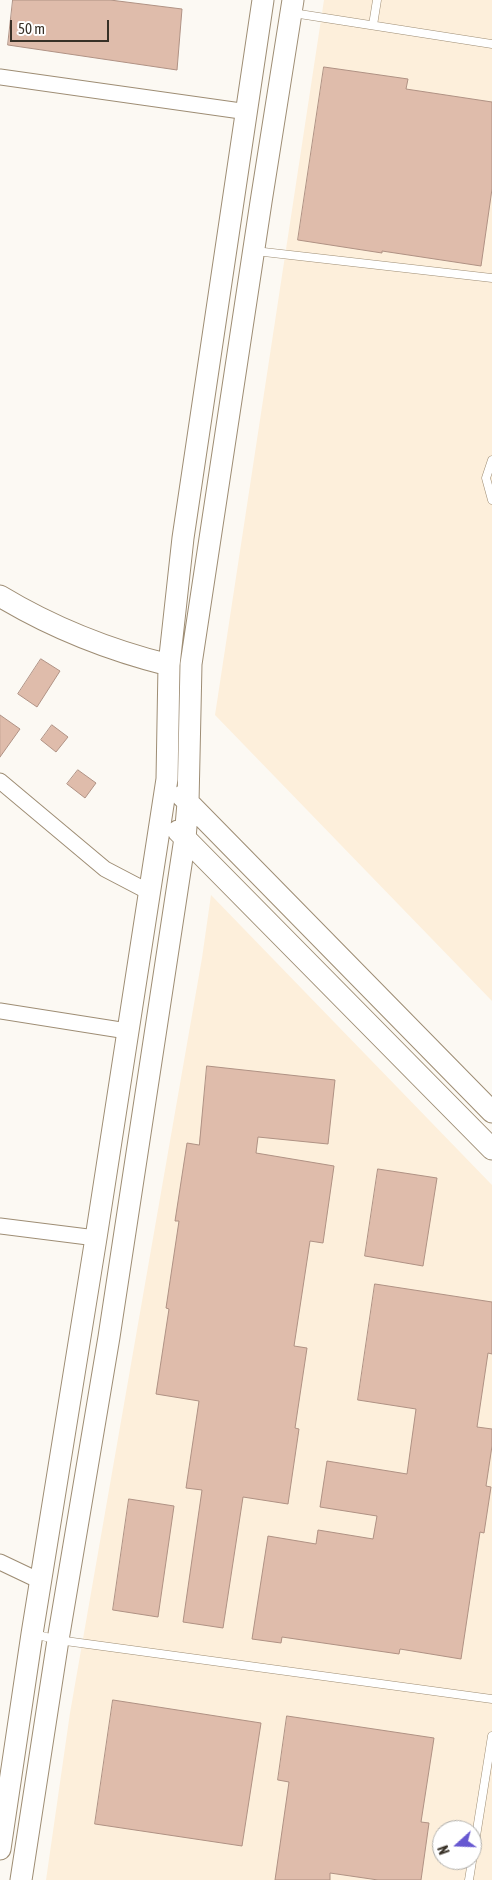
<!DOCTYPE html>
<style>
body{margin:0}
#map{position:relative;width:492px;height:1880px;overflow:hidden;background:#fcf9f3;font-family:"Asap Condensed",sans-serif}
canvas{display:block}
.north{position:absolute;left:432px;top:1820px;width:50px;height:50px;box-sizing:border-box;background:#fff;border:1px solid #afada9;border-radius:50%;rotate:250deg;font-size:14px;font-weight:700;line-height:20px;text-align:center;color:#383127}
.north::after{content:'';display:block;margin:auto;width:18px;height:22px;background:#6758d1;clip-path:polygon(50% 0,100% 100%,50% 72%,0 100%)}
.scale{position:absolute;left:10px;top:20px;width:99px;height:22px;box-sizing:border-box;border:2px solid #383127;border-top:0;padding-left:6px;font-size:15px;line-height:18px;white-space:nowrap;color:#383127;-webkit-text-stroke:4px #fff;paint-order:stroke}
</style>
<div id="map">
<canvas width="492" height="1880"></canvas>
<div class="north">N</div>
<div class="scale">50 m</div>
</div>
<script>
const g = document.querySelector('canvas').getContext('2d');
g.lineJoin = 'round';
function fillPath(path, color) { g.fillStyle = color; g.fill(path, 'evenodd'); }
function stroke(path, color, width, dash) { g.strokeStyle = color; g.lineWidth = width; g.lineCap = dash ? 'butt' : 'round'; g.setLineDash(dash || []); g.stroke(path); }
fillPath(new Path2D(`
 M324,0H492V1001L215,715Z
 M211,895L492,1185V1880H46L70,1713L202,958ZM442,1830H472V1860H442Z`), '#fdefdb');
const building = new Path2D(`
 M13,0H110L182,9L177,70L8,45Z
 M324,67L408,79L406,89L492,102V189L481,266L382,251V253L298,240Z
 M41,659L60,671L37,707L18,694Z
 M0,715L20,729L0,757Z
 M52,725L68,737L56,752L41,740Z
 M78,770L96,783L85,798L67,784Z
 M207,1066L335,1080L328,1144L258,1137L256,1153L334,1166L323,1243L310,1241L294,1346L307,1348L295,1428L299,1429L288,1504L243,1497L223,1628L183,1622L202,1490L186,1488L199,1401L156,1394L169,1309L166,1308L179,1221H175L187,1143L199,1145Z
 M378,1169L437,1178L423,1266L365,1256Z
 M375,1284L492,1302V1354L488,1353L477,1427L492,1429V1446L486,1486L491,1487L484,1533L480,1532L461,1659L400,1649L399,1654L282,1637L281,1643L252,1639L268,1536L316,1544L318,1530L373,1539L377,1516L320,1507L327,1461L407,1474L416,1409L358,1400Z
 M129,1499L174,1506L158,1617L113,1610Z
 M113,1700L261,1723L242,1846L95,1824Z
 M287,1716L434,1738L421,1822L429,1823L421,1880H378L330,1873V1880H275L289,1782L278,1780Z`);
fillPath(building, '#dfbcab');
stroke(building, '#b09284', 1);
const lane = new Path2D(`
 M293,13L492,44
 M373,25L377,0
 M255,251L492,278
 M492,460L486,478L492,500
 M34,1634L58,1640L492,1699
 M469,1880L492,1736`);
const street = new Path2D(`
 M0,77L248,112
 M0,781L105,869L149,892
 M0,1011L127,1031
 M0,1226L96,1238
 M0,1562L40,1581`);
const secondary = new Path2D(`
 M0,596C53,628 109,650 169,665
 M182,796L492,1112
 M178,831L492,1149
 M0,1849L32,1634L96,1238L167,779L169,665L183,538L263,0
 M21,1880L58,1640L109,1337L185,838L188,803L191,664L261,202L293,0`);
stroke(lane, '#9e8d74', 9);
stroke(street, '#9e8d74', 17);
stroke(secondary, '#9e8d74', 23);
stroke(lane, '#fff', 8);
stroke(street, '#fff', 15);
stroke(secondary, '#fff', 21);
</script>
